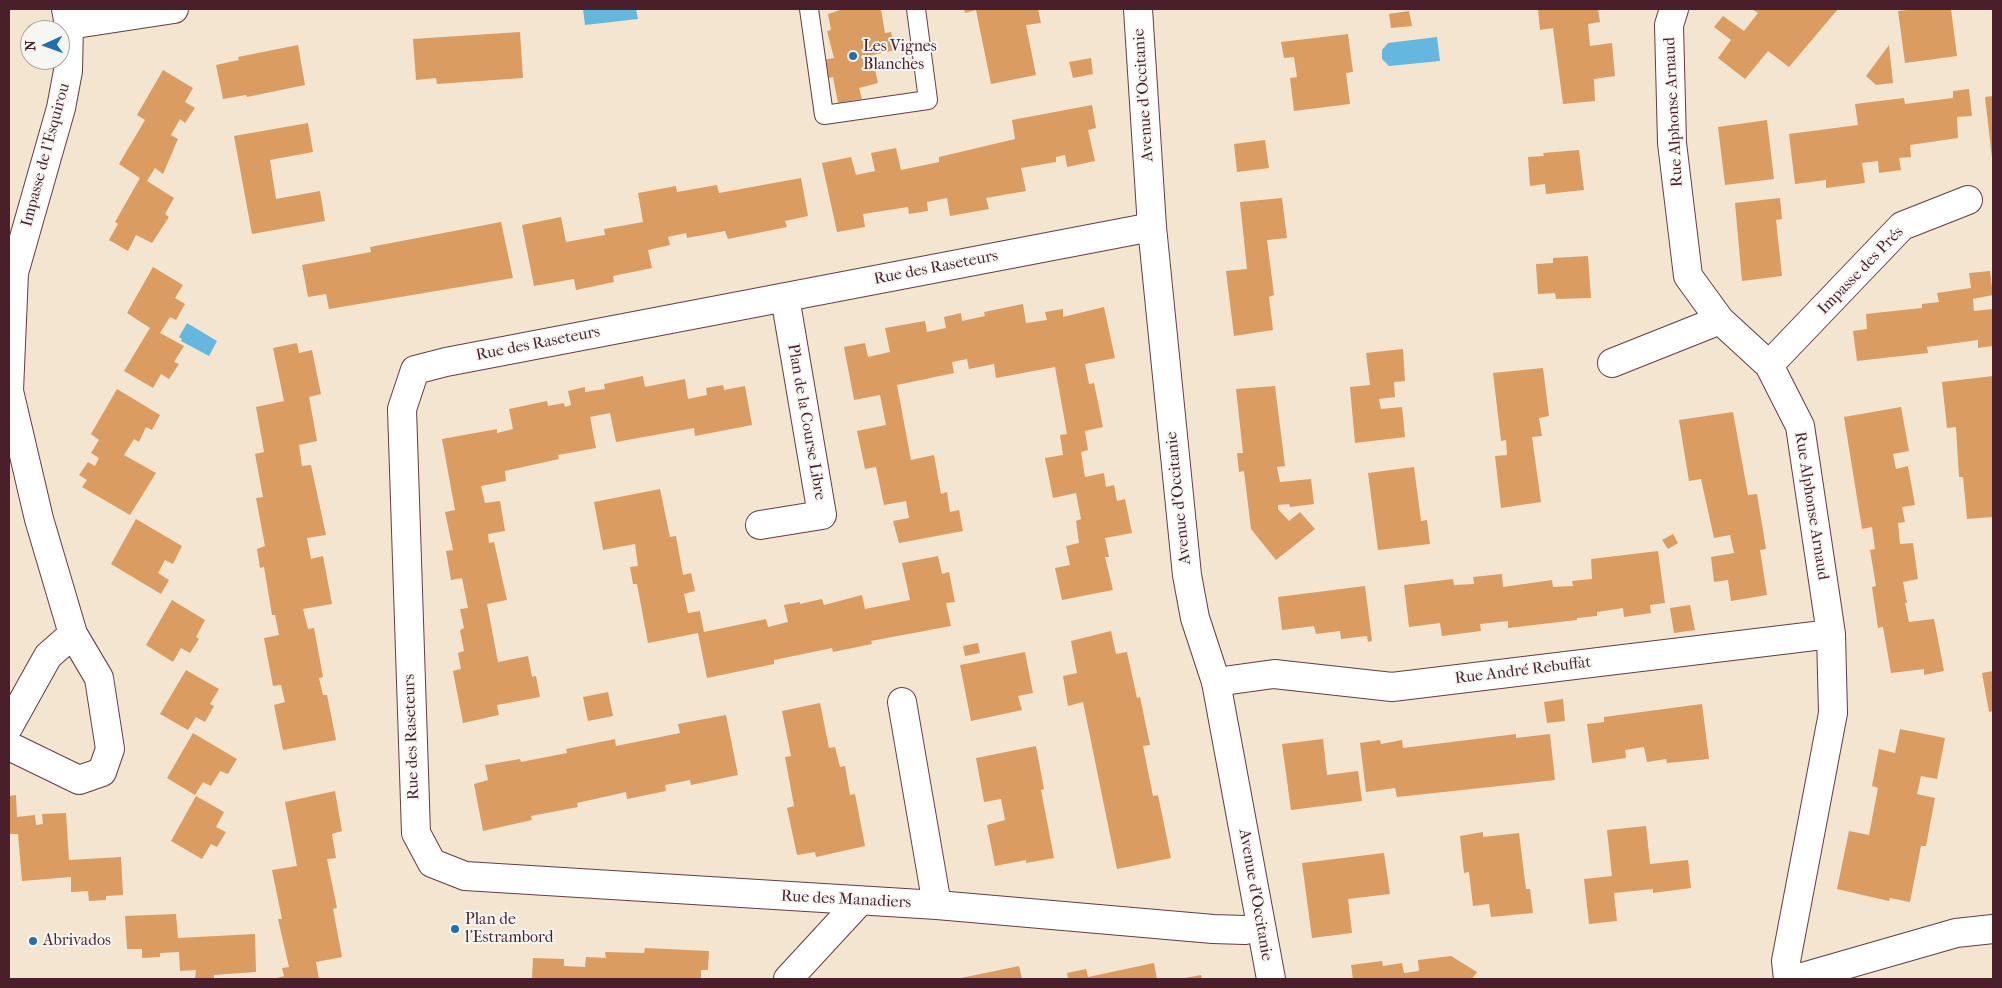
<!DOCTYPE html>
<meta charset="utf-8">
<style>
body{margin:0}
#map{position:relative;width:2002px;height:988px;overflow:hidden;background:#f3e5d0;font-family:"IM FELL French Canon",serif}
canvas{display:block}
.frame{position:absolute;inset:0;border:10px solid #4a1f2b;pointer-events:none}
.north{position:absolute;left:20px;top:20px;width:50px;height:50px;box-sizing:border-box;background:#f6f6f2;border:1px solid #b1a0a2;border-radius:50%;rotate:268deg;font-size:14px;font-weight:700;line-height:20px;text-align:center;color:#4a1f2b}
.north::after{content:'';display:block;margin:auto;width:18px;height:22px;background:#1f6fb2;clip-path:polygon(50% 0,100% 100%,50% 72%,0 100%)}
</style>
<div id="map">
<canvas width="2002" height="988"></canvas>
<div class="frame"></div>
<div class="north">N</div>
</div>
<script>
const g = document.querySelector('canvas').getContext('2d');
g.lineJoin = 'round';
function fillPath(path, color) { g.fillStyle = color; g.fill(path, 'evenodd'); }
function stroke(path, color, width, dash) { g.strokeStyle = color; g.lineWidth = width; g.lineCap = dash ? 'butt' : 'round'; g.setLineDash(dash || []); g.stroke(path); }
function write(font, color, halo, rows, align = 'center') {
  g.font = font + ' "IM FELL French Canon",serif'; g.lineWidth = 4; g.setLineDash([]); g.textBaseline = 'middle'; g.strokeStyle = halo; g.fillStyle = color; for (const [text, x, y, turn = 0] of rows) {
    g.save(); g.translate(x, y); g.rotate((+turn || 0) * Math.PI / 180); g.textAlign = isNaN(turn) ? turn : align; if (halo) g.strokeText(text, 0, 0); g.fillText(text, 0, 0); g.restore();
  }
}
fillPath(new Path2D(`
 M583,9H636L638,19L585,25Z
 M1437,37L1440,61L1389,66L1382,59V50L1388,43Z
 M187,323L217,341L209,356L181,341L182,339L179,337Z`), '#64b8e0');
fillPath(new Path2D(`
 M843,9H881L885,33L891,32L895,50L872,55L878,83L859,88L862,99L838,103L833,77L823,79L818,61L834,58L827,31L831,30L828,14Z
 M964,9H1038L1041,23L1026,25L1036,75L991,84L976,10L965,13Z
 M1538,9H1598L1600,22L1588,24L1590,46L1612,43L1615,76L1594,79L1595,101L1563,104L1553,28L1540,30Z
 M1752,9H1838L1789,67L1768,51L1745,79L1718,58L1731,40L1714,27L1723,16L1744,31L1758,13Z
 M1918,9H1951L1957,56L1905,63L1898,11Z
 M1409,11L1412,26L1391,28L1389,14Z
 M520,32L523,78L437,84L436,78L416,80L413,39Z
 M1348,34L1353,72L1346,73L1350,104L1294,111L1290,78L1297,77L1294,57L1284,58L1281,42Z
 M298,45L305,85L247,97L246,95L223,99L216,65L239,60L238,57Z
 M1889,45L1893,83L1876,85L1866,76Z
 M1091,58L1093,74L1073,78L1069,62Z
 M163,70L193,88L185,102L195,108L185,123L180,119L171,135L178,139L163,174L155,168L147,181L174,198L165,214L169,217L152,243L136,235L128,251L109,240L118,224L115,222L140,178L119,164L145,120L137,115Z
 M1969,89L1972,116L1957,117L1958,138L1910,145L1911,157L1899,158L1901,170L1879,173L1878,161L1862,163L1865,183L1826,188V180L1795,184L1789,134L1858,125L1855,104L1904,98L1905,104L1953,98V91Z
 M1993,96V158H1992L1985,97Z
 M1092,105L1096,128L1088,130L1095,161L1067,167L1065,155L1056,157V162L1021,168L1026,191L986,198L989,209L950,216L947,198L927,202L928,211L909,214L908,207L863,214L865,227L837,232L822,163L851,157L856,175L875,171L871,153L896,148L901,170L939,162V157L1015,139L1012,120Z
 M1767,120L1774,179L1725,185L1718,127Z
 M308,123L313,152L270,160L276,199L320,191L325,221L252,234L234,136Z
 M1265,140L1269,168L1237,172L1234,144Z
 M1579,150L1584,190L1546,194L1545,184L1530,186L1528,157L1544,156L1543,153Z
 M801,178L808,216L785,221L787,227L728,239L725,231L687,238L686,233L668,237L670,245L648,250L652,268L613,276L614,282L576,290L574,279L534,286L522,225L561,217L566,242L605,235L604,229L643,222L638,193L676,186L677,192L717,185L719,193Z
 M1282,198L1287,238L1267,240L1274,295L1269,297L1273,330L1234,336L1226,271L1247,269L1240,202Z
 M1780,198L1782,219L1776,220L1782,276L1742,281L1735,203Z
 M501,222L513,278L329,309L326,294L308,297L302,265L371,252L370,247Z
 M1588,256L1591,298L1556,299L1555,293L1538,294L1536,264L1553,263V258Z
 M153,267L183,285L175,298L185,304L176,320L170,317L160,333L184,346L174,362L179,364L169,379L161,374L153,388L124,371L150,328L127,313Z
 M1990,271L1993,295L1973,299L1974,311L1993,309V346L1978,348V340L1927,347L1928,353L1857,361L1853,331L1867,329L1866,314L1922,308V304L1939,302L1937,293L1971,288L1969,273Z
 M1023,304L1026,323L1047,320L1045,312L1063,309V317L1104,307L1115,358L1085,364L1089,384L1094,383L1103,427L1085,431L1088,450L1081,452L1085,477L1104,473L1106,487L1114,485L1117,501L1125,499L1132,533L1105,538L1109,557H1105L1113,590L1062,600L1055,568L1070,565L1066,546L1079,543L1076,521L1081,519L1076,493L1053,498L1045,458L1063,455L1060,435L1067,434L1055,367L996,378L994,364L969,369L967,359L952,362L954,373L897,385L911,460L934,455L941,494L947,492L950,512L959,510L963,531L899,543L893,521L909,518L906,501L884,505L876,467L865,469L857,431L886,425L880,395L854,400L844,347L865,343L868,357L890,352L885,328L925,321L927,332L946,328L944,317L961,313L962,321L985,316L984,312Z
 M297,343L299,353L312,350L321,394L309,397L317,441L299,445L302,466L311,465L326,535L307,538L311,559L323,556L332,604L303,609L308,629L314,628L323,677L319,678L323,695H327L336,740L283,750L274,705L285,702L281,685L273,686L264,638L279,635L275,615H272L264,567L260,568L257,549L265,546L256,498L263,497L255,454L264,452L256,407L284,401L273,348Z
 M1403,349L1405,381L1394,382L1395,397L1379,399L1381,409L1402,407L1405,437L1355,443L1350,387L1370,385L1366,353Z
 M1543,368L1549,416L1539,418L1542,436L1532,437L1541,502L1501,508L1495,456L1507,455L1506,440L1501,441L1493,373Z
 M643,376L645,387L685,379L688,399L707,395L706,388L723,385L724,390L745,386L752,425L695,436L694,428L616,442L610,413L590,417L596,448L558,455L559,459L505,471L506,481L481,486L485,503L500,501L505,531L488,534L489,543L494,542L507,600L487,604L498,662L528,656L532,677L536,676L540,697L497,705L499,715L463,723L453,671L461,669L458,653L464,651L460,630L464,628L460,609L468,608L462,578L451,580L446,551L453,550L445,512L455,510L442,439L497,429V433L513,429L509,409L547,401L548,406L564,403L565,407L571,405L568,391L585,387V392L605,389L604,384Z
 M1993,376V517L1967,519L1963,477H1959L1956,427L1947,428L1942,382Z
 M1275,386L1285,466L1277,467L1280,482L1311,479L1314,504L1290,507L1289,504L1278,505V509L1289,521L1300,512L1315,529L1276,560L1251,529L1244,471L1239,472L1237,453H1243L1236,389Z
 M117,389L160,415L152,430L146,427L139,442L134,439L124,455L156,473L130,515L82,487L87,480L79,475L88,462L95,466L99,458L91,453L99,440L91,434Z
 M1901,407L1909,451L1893,454L1896,469L1908,466L1915,505L1902,507L1905,522L1898,523L1900,544L1913,543L1918,579L1903,582L1907,603H1905L1909,622L1934,619L1944,671L1924,675V669L1891,673L1883,627L1878,628L1872,587L1876,586L1870,550L1875,549L1872,527L1862,529L1844,417Z
 M1733,412L1748,495L1757,494L1766,549L1760,550L1767,595L1731,601L1728,580L1714,582L1711,557L1734,553L1730,535L1714,538L1701,479L1689,481L1679,420Z
 M1414,467L1421,521L1427,520L1430,544L1378,550L1368,473Z
 M660,489L670,537L676,536L683,575L691,573L695,591L684,594L688,613L700,611L704,632L766,619L768,627L788,622L784,605L800,602V604L822,599L824,605L862,595L865,609L910,600L902,563L938,556L942,574L949,572L955,602L946,603L951,626L871,641L872,644L833,652L832,648L774,660V664L707,678L698,633L648,643L637,584H633L630,567L638,566L635,544L603,550L594,502Z
 M136,519L182,546L173,564L165,560L158,573L169,580L161,594L111,564Z
 M1673,534L1678,543L1668,549L1662,540Z
 M1658,551L1665,603L1650,605L1651,613L1624,617L1623,608L1597,612V616L1577,618V620L1508,628V621L1480,624L1481,631L1442,636L1440,623L1409,627L1404,585L1453,579L1454,585L1474,584L1473,577L1502,574L1503,587L1552,580L1553,587L1573,586L1572,581L1592,579L1591,559Z
 M1365,586L1372,641L1368,642L1367,636L1341,639L1340,631L1316,634L1314,626L1282,630L1278,597Z
 M172,600L205,620L196,637L199,639L190,653L181,648L173,662L146,645Z
 M1690,605L1695,630L1674,633L1670,608Z
 M1111,631L1116,654L1127,652L1137,698L1140,697L1150,745L1143,746L1153,796L1158,795L1171,858L1117,869L1083,702L1068,706L1063,676L1077,673L1071,641Z
 M978,643L980,653L965,656L963,646Z
 M1025,652L1033,693L1018,696L1022,710L971,721L960,665Z
 M186,670L219,689L210,704L214,706L205,722L196,717L188,730L160,714Z
 M1993,671V711L1989,712L1982,673Z
 M608,692L613,716L588,721L583,697Z
 M1563,699L1565,721L1547,723L1544,702Z
 M820,703L829,748L835,747L840,767L845,766L850,795L855,794L865,846L816,857L815,852L797,855L787,808L794,806L785,757L791,756L782,711Z
 M1702,704L1709,759L1667,763L1666,759L1647,762L1644,747L1625,750L1626,758L1592,763L1587,724L1604,722V717Z
 M726,715L738,775L691,785L690,780L665,785L666,791L627,799L626,792L577,803L578,807L531,816L532,820L483,831L474,784L488,780L485,765L520,759L521,762L567,753L566,749L615,739L616,746L680,733L678,724Z
 M1900,729L1945,738L1937,779L1921,776L1917,794L1935,798L1926,846H1921L1910,902L1890,898L1889,901L1837,889L1849,831L1869,835L1878,788L1872,786L1879,749L1895,753Z
 M193,733L237,759L228,774L220,771L211,786L203,782L195,795L167,778Z
 M1516,734V738L1550,734L1555,780L1397,797L1395,788L1366,792L1360,743L1380,740L1381,744L1402,740L1403,748Z
 M1323,739L1327,775L1358,771L1362,801L1291,810L1282,744Z
 M1036,746L1044,789L1041,790L1054,858L1026,863V860L995,866L987,825L1005,820L1001,799L984,802L976,758Z
 M335,791L342,831L332,834L336,858L327,859L337,908L333,909L342,957L316,962L319,979H273L284,976L282,968L289,967L278,919H282L272,870L297,866L285,802Z
 M16,795L17,817L35,815L36,825L43,824L42,814L66,813L69,860L121,857L123,895L106,896V900L89,901L88,891L71,892V877L22,881L18,834H9V796Z
 M196,796L224,812L216,827L226,832L217,847L211,844L202,859L171,841Z
 M1646,826L1650,864L1688,860L1691,888L1653,893V889L1614,893L1617,921L1589,924L1584,879L1612,876L1607,830Z
 M1483,832V837L1519,833L1526,889H1530L1533,913L1491,917L1489,904L1473,906L1469,872L1464,873L1460,836Z
 M1384,853L1390,894L1348,899L1352,933L1312,938L1302,863Z
 M176,914L178,938L255,934L256,972L214,975V979H195L196,970L180,971L179,952L160,953V957L142,958V949H127L125,916Z
 M645,948L709,951L708,970H701V979H532L533,958L564,959V966L585,967L586,957L606,958L605,952L644,953Z
 M1451,956L1477,972L1472,979H1353L1351,965L1382,961L1383,966L1402,963L1404,973L1419,971L1418,960Z
 M1154,963L1157,979H1068L1067,973L1086,969L1088,977Z
 M1019,966L1022,979H961V978Z
 M1201,975L1202,979H1185V978Z`), '#db9c62');
const lane = new Path2D(`
 M809,9L824,115L928,100L916,9`);
const street = new Path2D(`
 M1674,9L1669,25L1672,143L1688,276L1720,320L1769,365L1800,426L1831,634L1833,713L1786,961L1788,979
 M69,25L174,9
 M1152,227L446,362L415,370L402,409L416,833L432,863L465,876L937,905L1213,929L1245,930L1261,927
 M1612,363L1720,320
 M1769,365L1902,226L1968,200
 M760,525L822,515L785,297
 M1216,682L1274,674L1392,687L1831,634
 M902,702L937,905
 M9,726L48,656L73,634
 M9,746L79,780L102,772L110,749L99,678L73,634L39,519L9,391L14,273L61,108L68,71L69,25L66,9
 M788,979L860,901
 M1796,979L1956,933L1993,929`);
const secondary = new Path2D(`
 M1138,9L1152,227L1187,575L1195,618L1216,682L1271,979`);
stroke(lane, '#633d44', 20);
stroke(street, '#633d44', 30);
stroke(secondary, '#633d44', 30);
stroke(lane, '#fff', 18);
stroke(street, '#fff', 28);
stroke(secondary, '#fff', 28);
for (const [x, y, r, color] of [
 [853,56,5,"#1f6fb2"],
 [455,929,5,"#1f6fb2"],
 [33,941,5,"#1f6fb2"]
]) { const dot = new Path2D(); dot.arc(x, y, r, 0, 2 * Math.PI); g.fillStyle = color; g.fill(dot); stroke(dot, '#f6f6f2', 2); }
write('16px', '#4a1f2b', '#f6f6f2', [
 ["Les Vignes",863,47],
 ["Blanches",863,65],
 ["Plan de",465,920],
 ["l'Estrambord",465,938],
 ["Abrivados",43,941]
], 'left');
write('16px', '#4a1f2b', '#f6f6f2', [
 ["Avenue d'Occitanie",1144,95,-94],
 ["Rue Alphonse Arnaud",1674,112,-93],
 ["Impasse de l'Esquirou",46,155,-75],
 ["Rue des Raseteurs",936,268,-11],
 ["Impasse des Prés",1861,271,-46],
 ["Rue des Raseteurs",538,344,-11],
 ["Plan de la Course Libre",806,422,80],
 ["Avenue d'Occitanie",1179,498,-96],
 ["Rue Alphonse Arnaud",1811,506,81],
 ["Rue André Rebuffat",1523,671,-7],
 ["Rue des Raseteurs",412,737,-92],
 ["Avenue d'Occitanie",1255,895,80],
 ["Rue des Manadiers",846,900,3]
]);
</script>
